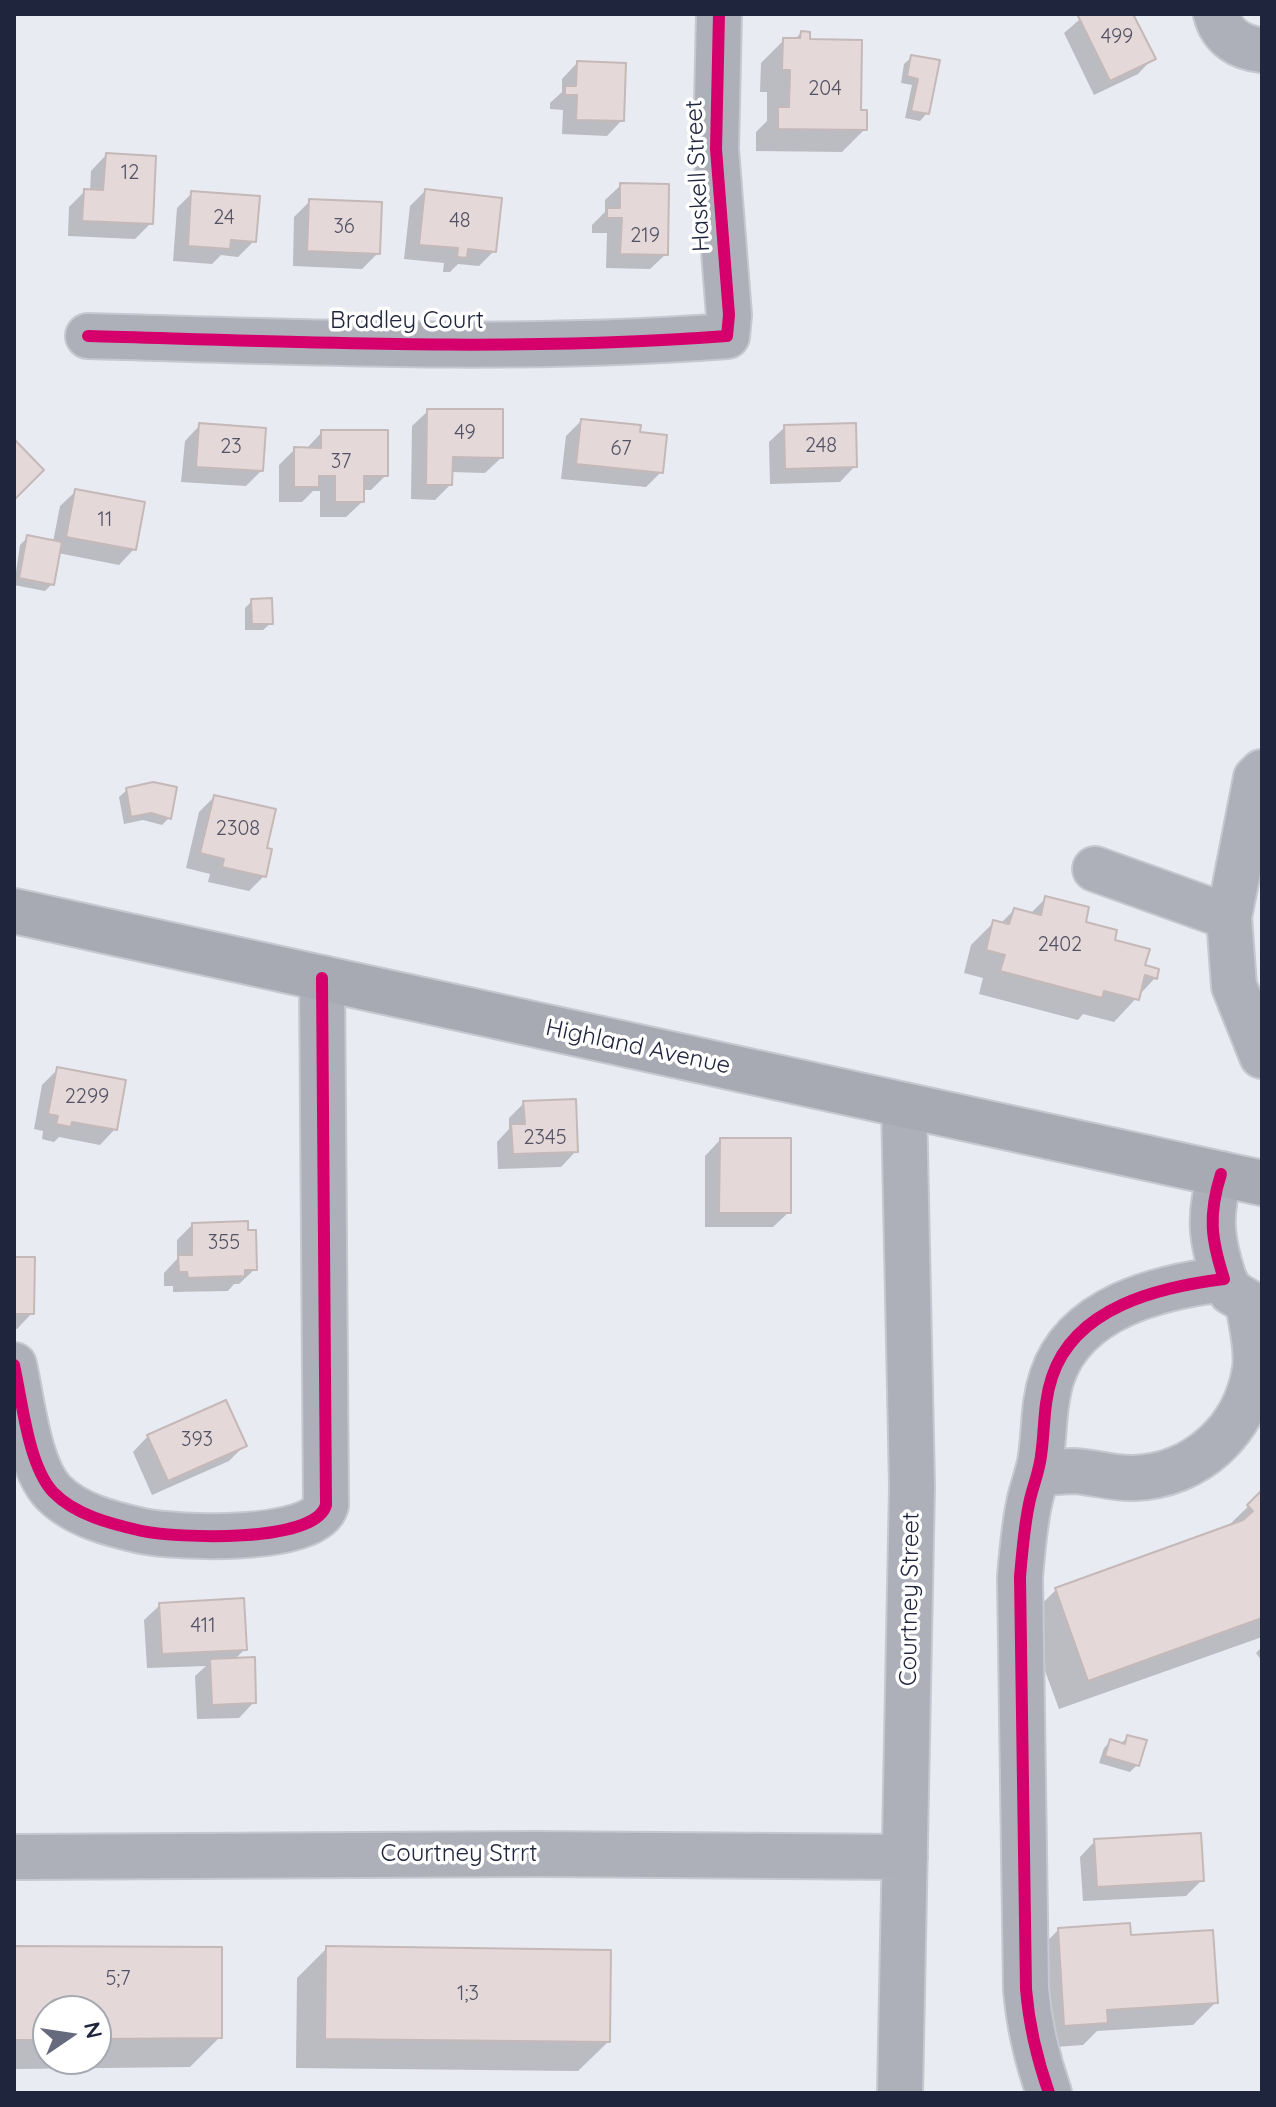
<!DOCTYPE html>
<style>
body{margin:0}
#map{position:relative;width:1276px;height:2107px;overflow:hidden;background:#e9ebf2;font-family:Quicksand,sans-serif}
canvas{display:block}
.frame{position:absolute;inset:0;border:16px solid #20253e;pointer-events:none}
.north{position:absolute;left:32px;top:1995px;width:80px;height:80px;box-sizing:border-box;background:#fff;border:2px solid #a6a8b2;border-radius:50%;rotate:77deg;font-size:22px;font-weight:700;line-height:32px;text-align:center;color:#20253e}
.north::after{content:'';display:block;margin:auto;width:28px;height:36px;background:#666a7d;clip-path:polygon(50% 0,100% 100%,50% 72%,0 100%)}
</style>
<div id="map">
<canvas width="1276" height="2107"></canvas>
<div class="frame"></div>
<div class="north">N</div>
</div>
<script>
const g = document.querySelector('canvas').getContext('2d');
g.lineJoin = 'round';
function fillPath(path, color) { g.fillStyle = color; g.fill(path, 'evenodd'); }
function stroke(path, color, width, dash) { g.strokeStyle = color; g.lineWidth = width; g.lineCap = dash ? 'butt' : 'round'; g.setLineDash(dash || []); g.stroke(path); }
function write(font, color, halo, rows, align = 'center') {
  g.font = font + ' Quicksand,sans-serif'; g.lineWidth = 7; g.setLineDash([]); g.textBaseline = 'middle'; g.strokeStyle = halo; g.fillStyle = color; for (const [text, x, y, turn = 0] of rows) {
    g.save(); g.translate(x, y); g.rotate((+turn || 0) * Math.PI / 180); g.textAlign = isNaN(turn) ? turn : align; if (halo) g.strokeText(text, 0, 0); g.fillText(text, 0, 0); g.restore();
  }
}
fillPath(new Path2D(`
 M1086,14H1131L1153,58L1138,74L1094,95L1064,33Z
 M801,33L859,112L865,129L842,152L756,151V132L767,121V92H760L761,63L784,40H794Z
 M912,57L938,62L927,113L920,121L905,118L912,85L901,83L904,64Z
 M577,63L622,120L607,136L562,134L563,110L550,109V103L562,92V79Z
 M106,155L151,223L135,239L68,236L69,207L85,191L90,192L91,171Z
 M621,185L666,254L650,269L606,268L607,233H592V225L605,212V200Z
 M425,191L494,251L479,266L458,264L450,272H443L444,263L404,259L410,206Z
 M192,193L254,241L238,257L221,255L212,264L173,261L177,208Z
 M310,201L378,253L362,269L293,266L294,217Z
 M428,411L501,458L485,473L451,472L450,485L435,500L411,499L412,426Z
 M581,421L638,434L661,472L646,487L561,479L566,436Z
 M200,425L262,470L246,486L181,482L185,441Z
 M785,427L855,466L840,482L770,484L769,442Z
 M322,432L386,475L371,490H362V502L346,517H320V491H313L302,502H279V465L295,449H306Z
 M76,491L134,549L119,565L58,553L52,584L45,591L14,585L20,545L27,538L53,542L60,506Z
 M252,601L271,623L263,630H245V608Z
 M127,790L169,818L162,825L143,820L124,824L119,797Z
 M214,797L264,849V876L249,891L208,882L210,874L186,868L199,812Z
 M1046,898L1112,941L1155,978L1114,1022L1083,1014L1078,1020L979,994L983,978L964,973L971,945L994,922L1000,924L1014,910L1030,914Z
 M58,1069L115,1129L100,1145L59,1137L54,1142L42,1139L43,1131L34,1129L42,1085Z
 M524,1103L576,1151L561,1167L498,1169L497,1142L509,1129V1118Z
 M720,1140L789,1212L773,1227H705V1156Z
 M192,1225L255,1269L239,1284H234L228,1291L173,1292V1286H164V1273L177,1259V1240Z
 M14,1259L32,1313L17,1329H14Z
 M148,1436L245,1445L229,1461L152,1495L133,1452Z
 M1262,1493V1637L1059,1709L1026,1619L1056,1590L1227,1527Z
 M160,1605L245,1649L234,1660L254,1702L239,1718L197,1719L195,1676L206,1666L147,1668L144,1620Z
 M1262,1647V1661L1256,1653Z
 M1128,1737L1137,1765L1130,1772L1099,1763L1104,1748L1111,1741L1120,1744Z
 M1095,1841L1202,1880L1186,1896L1083,1901L1080,1857Z
 M1058,1930L1129,1937L1216,2002L1193,2025L1097,2031L1083,2045L1042,2048L1036,1953Z
 M14,1948L220,2037L190,2067L14,2069ZM48,2011H96V2059H48Z
 M327,1948L608,2042L578,2071L296,2068L297,1978Z`), '#0003');
const building = new Path2D(`
 M1081,14H1133L1156,59L1110,81L1078,16Z
 M801,31L810,32V39L862,40L861,110H867V130L778,129V107H789L790,70H782L783,38H800Z
 M911,55L940,60L929,114L911,111L918,79L907,76Z
 M577,61L626,63L624,121L576,120L577,95H565V86H576Z
 M106,153L156,156L153,224L82,221L84,189L103,190Z
 M620,183L669,184L668,255L620,254L622,218H607V208H620Z
 M425,189L502,198L496,252L468,249L467,258L457,257L458,248L419,245Z
 M191,191L260,196L256,242L231,240L230,249L188,246Z
 M309,199L382,202L380,254L307,251Z
 M427,409H503V458L453,457L452,485H426Z
 M581,419L641,425L640,432L667,435L663,473L576,464Z
 M199,423L266,428L263,471L196,467Z
 M856,423L857,467L785,469L784,425Z
 M321,430H388V476H364V502H335V476H319V487H294V447L321,448Z
 M14,439L44,470L14,500Z
 M75,489L145,502L136,550L66,537Z
 M27,535L62,542L54,585L19,578Z
 M272,598L273,624H252L251,599Z
 M153,782L177,787L171,819L151,813L131,817L126,788Z
 M214,795L276,809L267,848L272,849L266,877L222,867L224,859L200,853Z
 M1045,896L1089,907L1086,922L1117,930L1115,940L1150,949L1145,965L1159,969L1157,979L1145,975L1139,1000L1104,991L1102,998L1000,971L1005,955L986,950L993,920L1009,924L1014,908L1041,915Z
 M57,1067L126,1080L117,1130L72,1122L71,1127L56,1124L58,1116L48,1114Z
 M576,1099L578,1152L513,1154L511,1124H525L523,1101Z
 M720,1138H791V1213H719Z
 M248,1221V1230H256L257,1270H245V1276L188,1278L187,1272H179L178,1255H192V1223Z
 M14,1257H35L34,1314H14Z
 M226,1400L247,1446L168,1481L147,1435Z
 M1262,1490V1618L1088,1681L1055,1588L1243,1520L1253,1511L1247,1505Z
 M244,1598L247,1650L162,1654L159,1603Z
 M255,1657L256,1703L212,1705L210,1659Z
 M1127,1735L1147,1740L1139,1766L1105,1756L1110,1739L1125,1744Z
 M1201,1833L1204,1881L1097,1887L1094,1839Z
 M1130,1923L1131,1935L1213,1930L1218,2003L1107,2010L1108,2023L1064,2026L1058,1928Z
 M14,1946L222,1947V2038L96,2039V2011H48V2040H14Z
 M326,1946L611,1950L610,2042L325,2039Z`);
fillPath(building, '#e5d8d8');
stroke(building, '#c5b8b8', 2);
const minor = new Path2D(`
 M1216,14C1222,37 1240,48 1262,50
 M88,336C301,342 514,352 727,336L729,315L716,149L719,14
 M1262,772L1256,778L1229,917L1234,986L1262,1056
 M1095,869L1229,917
 M14,1365C22,1400 28,1465 53,1492C75,1515 111,1524 142,1531C176,1538 315,1544 326,1505L322,978
 M1037,1474C1049,1473 1062,1471 1074,1471C1094,1472 1114,1479 1134,1478C1196,1476 1246,1430 1255,1369C1258,1347 1251,1324 1248,1302L1231,1292L1224,1279
 M14,1857L537,1854L905,1857
 M900,2093L912,1486L904,1105
 M1049,2093C1037,2059 1029,2025 1026,1989L1020,1577C1022,1553 1024,1528 1029,1504C1032,1488 1039,1473 1041,1456C1045,1429 1043,1404 1052,1377C1075,1307 1159,1287 1224,1279C1211,1239 1208,1215 1221,1174`);
const major = new Path2D(`
 M14,911L1262,1183`);
stroke(minor, '#c6c8d1', 48);
stroke(major, '#c6c8d1', 48);
stroke(minor, '#aeb0b9', 44);
stroke(major, '#a7aab2', 44);
stroke(new Path2D(`
 M88,336C301,342 514,352 727,336L729,315L716,149L719,14
 M14,1365C22,1400 28,1465 53,1492C75,1515 111,1524 142,1531C176,1538 315,1544 326,1505L322,978
 M1049,2093C1037,2059 1029,2025 1026,1989L1020,1577C1022,1553 1024,1528 1029,1504C1032,1488 1039,1473 1041,1456C1045,1429 1043,1404 1052,1377C1075,1307 1159,1287 1224,1279C1211,1239 1208,1215 1221,1174`), '#d6006c', 12);
write('20px', '#515264', null, [
 ["499",1117,37],
 ["204",825,89],
 ["12",130,173],
 ["24",224,218],
 ["48",460,221],
 ["36",344,227],
 ["219",645,236],
 ["49",465,433],
 ["248",821,446],
 ["23",231,447],
 ["67",621,449],
 ["37",341,462],
 ["11",105,520],
 ["2308",238,829],
 ["2402",1060,945],
 ["2299",87,1097],
 ["2345",545,1138],
 ["355",224,1243],
 ["393",197,1440],
 ["411",203,1626],
 ["5;7",118,1979],
 ["1;3",468,1994]
]);
write('24px', '#20253e', '#fff', [
 ["Haskell Street",698,176,-93],
 ["Bradley Court",407,321],
 ["Highland Avenue",638,1047,12],
 ["Courtney Street",910,1599,-89],
 ["Courtney Strrt",459,1854]
]);
</script>
